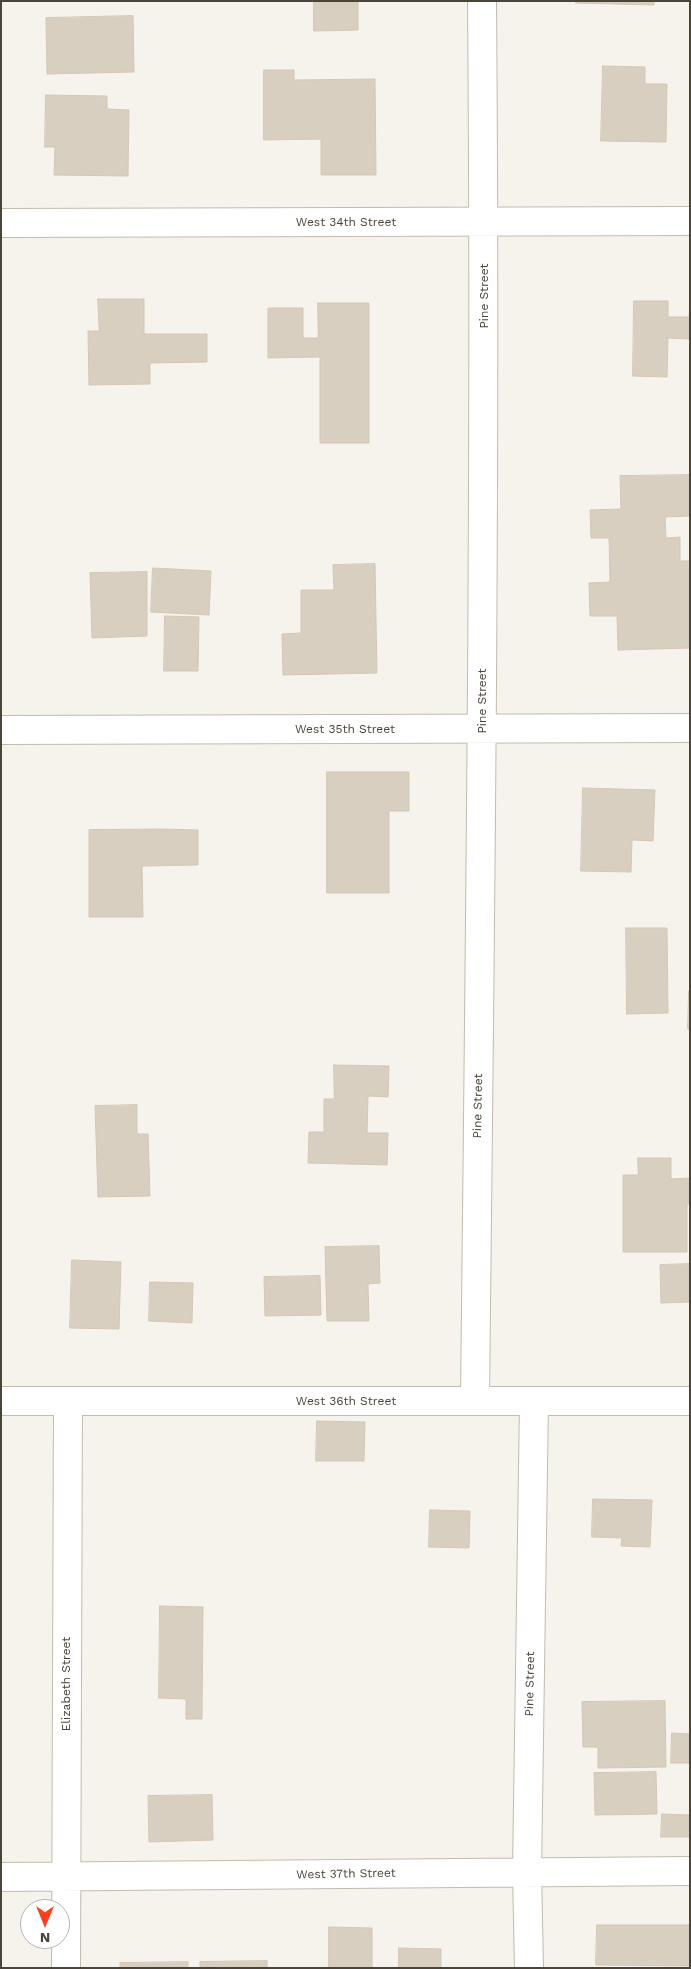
<!DOCTYPE html>
<style>
body{margin:0}
#map{position:relative;width:691px;height:1969px;overflow:hidden;background:#f6f3ec;font-family:"Work Sans",sans-serif}
canvas{display:block}
.frame{position:absolute;inset:0;border:2px solid #4b4439;pointer-events:none}
.north{position:absolute;left:20px;top:1899px;width:50px;height:50px;box-sizing:border-box;background:#fff;border:1px solid #b7b4b0;border-radius:50%;rotate:180deg;font-size:14px;font-weight:700;line-height:20px;text-align:center;color:#4b4439}
.north::after{content:'';display:block;margin:auto;width:18px;height:22px;background:#fc3f1d;clip-path:polygon(50% 0,100% 100%,50% 72%,0 100%)}
</style>
<div id="map">
<canvas width="691" height="1969"></canvas>
<div class="frame"></div>
<div class="north">N</div>
</div>
<script>
const g = document.querySelector('canvas').getContext('2d');
g.lineJoin = 'round';
function fillPath(path, color) { g.fillStyle = color; g.fill(path, 'evenodd'); }
function stroke(path, color, width, dash) { g.strokeStyle = color; g.lineWidth = width; g.lineCap = dash ? 'butt' : 'round'; g.setLineDash(dash || []); g.stroke(path); }
function write(font, color, halo, rows, align = 'center') {
  g.font = font + ' "Work Sans",sans-serif'; g.lineWidth = 4; g.setLineDash([]); g.textBaseline = 'middle'; g.strokeStyle = halo; g.fillStyle = color; for (const [text, x, y, turn = 0] of rows) {
    g.save(); g.translate(x, y); g.rotate((+turn || 0) * Math.PI / 180); g.textAlign = isNaN(turn) ? turn : align; if (halo) g.strokeText(text, 0, 0); g.fillText(text, 0, 0); g.restore();
  }
}
const building = new Path2D(`
 M314,1H358V30L314,31Z
 M576,1H654V5L576,3Z
 M133,16L134,72L47,74L46,18Z
 M603,66L645,67V84H667L666,142L601,141Z
 M264,70H294V80L375,79L376,175H321V139L264,140Z
 M46,95L107,96V109L129,110L128,176L54,175L55,147H45Z
 M98,299H144V334H207V362L150,363V384L89,385L88,331H99Z
 M634,301H668V317H689L690,302V339L668,338L667,377L633,376Z
 M318,303H369V443H320V357L268,358V308H303V338H318Z
 M690,475V516L665,517L666,538L680,537V561H690V648L618,650L617,616H590L589,583L610,582L609,538H591L590,510L621,509L620,476Z
 M375,564L377,673L283,675L282,634L301,633V590H334L333,565Z
 M153,568L211,571L209,615L151,612Z
 M147,572V636L92,638L90,573Z
 M165,616L199,617L198,671H164Z
 M327,772H409V811H389V893H327Z
 M583,788L655,790L653,841L632,840L631,872L581,871Z
 M161,829L198,830V865L142,866L143,917H89V830Z
 M626,928H667L668,1013L627,1014Z
 M689,991H690V1030L688,1029Z
 M334,1065L389,1066L388,1097L368,1096L367,1133H388L387,1165L308,1163L309,1132H324V1099H334Z
 M137,1105V1134H148L150,1196L98,1197L95,1106Z
 M638,1158H671V1179L690,1178V1204H687V1252H623V1175H638Z
 M379,1246L380,1283L368,1284L369,1321H327L325,1247Z
 M72,1260L121,1262L119,1329L70,1328Z
 M690,1264V1302L661,1303L660,1265Z
 M320,1276L321,1315L265,1316L264,1277Z
 M150,1282L193,1283L192,1323L149,1321Z
 M317,1421L365,1422L364,1461H316Z
 M593,1499L652,1500L650,1547L621,1546L622,1538L592,1537Z
 M430,1510L470,1511L469,1548L429,1547Z
 M160,1606L203,1607L202,1719H186V1699L159,1698Z
 M665,1701L666,1767L598,1768V1747H583L582,1702Z
 M672,1733L690,1734V1763H671Z
 M656,1772L657,1814L595,1815L594,1773Z
 M212,1795L213,1840L149,1842L148,1796Z
 M662,1814L690,1815V1837H661Z
 M597,1925H690V1966L596,1965Z
 M329,1927L372,1928V1968H329Z
 M399,1948L441,1949V1968H399Z
 M267,1961V1968H200V1962Z
 M188,1962V1968H120V1963Z`);
fillPath(building, '#d8cfc1');
stroke(building, '#d3c7b4', 1);
const street = new Path2D(`
 M1,223L690,221
 M1,730L690,728
 M1,1401H690
 M475,1401C480,934 486,468 482,1
 M1,1877L690,1871
 M66,1968L68,1401
 M529,1968L527,1872L534,1401`);
stroke(street, '#c2bbae', 30);
stroke(street, '#fff', 28);
write('12px', '#4b4439', '#fff', [
 ["West 34th Street",346,222],
 ["Pine Street",484,296,-90],
 ["Pine Street",482,701,-90],
 ["West 35th Street",345,729],
 ["Pine Street",478,1106,-89],
 ["West 36th Street",346,1401],
 ["Elizabeth Street",66,1684,-90],
 ["Pine Street",530,1684,-89],
 ["West 37th Street",346,1874,-1]
]);
</script>
